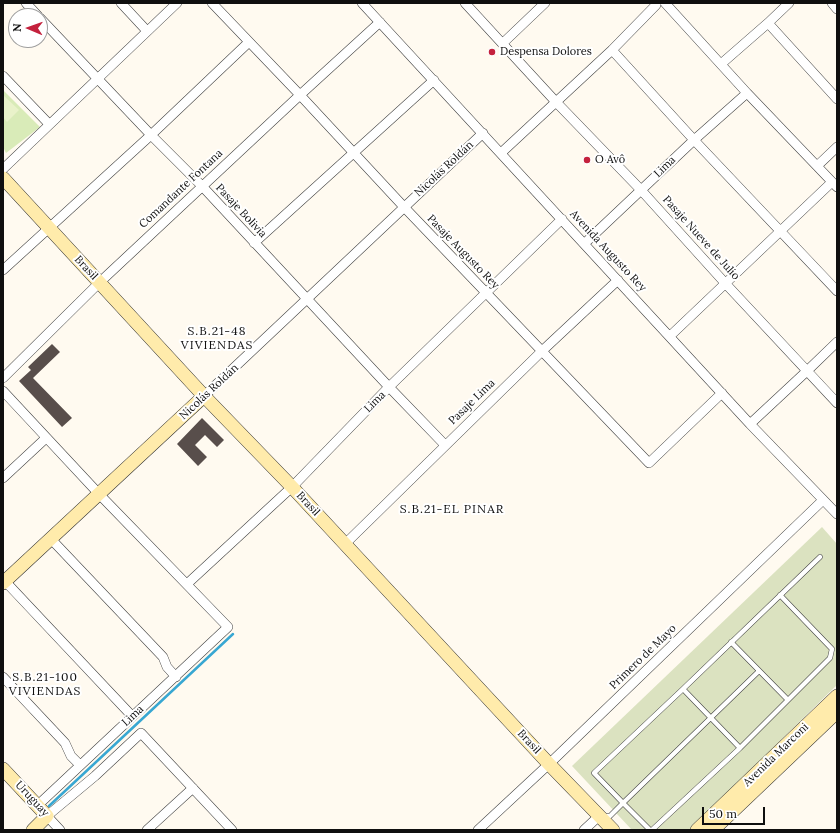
<!DOCTYPE html>
<meta charset="utf-8">
<style>
body{margin:0}
#map{position:relative;width:840px;height:833px;overflow:hidden;background:#fffaf0;font-family:Lora,serif}
canvas{display:block}
.frame{position:absolute;inset:0;border:4px solid #0f0f0f;pointer-events:none}
.north{position:absolute;left:8px;top:8px;width:40px;height:40px;box-sizing:border-box;background:#fff;border:1px solid #9f9f9f;border-radius:50%;rotate:272deg;font-size:11px;font-weight:700;line-height:16px;text-align:center;color:#0f0f0f}
.north::after{content:'';display:block;margin:auto;width:14px;height:18px;background:#c4213d;clip-path:polygon(50% 0,100% 100%,50% 72%,0 100%)}
.scale{position:absolute;left:702px;top:807px;width:63px;height:18px;box-sizing:border-box;border:2px solid #0f0f0f;border-top:0;padding-left:5px;font-size:12px;line-height:14px;white-space:nowrap;color:#0f0f0f;-webkit-text-stroke:3px #fff;paint-order:stroke}
</style>
<div id="map">
<canvas width="840" height="833"></canvas>
<div class="frame"></div>
<div class="north">N</div>
<div class="scale">50 m</div>
</div>
<script>
const g = document.querySelector('canvas').getContext('2d');
g.lineJoin = 'round';
function fillPath(path, color) { g.fillStyle = color; g.fill(path, 'evenodd'); }
function stroke(path, color, width, dash) { g.strokeStyle = color; g.lineWidth = width; g.lineCap = dash ? 'butt' : 'round'; g.setLineDash(dash || []); g.stroke(path); }
function write(font, color, halo, rows, align = 'center') {
  g.font = font + ' Lora,serif'; g.lineWidth = 4; g.setLineDash([]); g.textBaseline = 'middle'; g.strokeStyle = halo; g.fillStyle = color; for (const [text, x, y, turn = 0] of rows) {
    g.save(); g.translate(x, y); g.rotate((+turn || 0) * Math.PI / 180); g.textAlign = isNaN(turn) ? turn : align; if (halo) g.strokeText(text, 0, 0); g.fillText(text, 0, 0); g.restore();
  }
}
fillPath(new Path2D(`
 M3,90L40,127L6,153L3,147Z`), '#d9ebb8');
fillPath(new Path2D(`
 M822,527L837,544V685L689,830H632L572,766Z`), '#dbe2c0');
fillPath(new Path2D(`
 M3,95L19,110L7,122L3,117Z`), '#e9f2ca');
stroke(new Path2D(`
 M49,806L233,634`), '#38a7d2', 2.5);
fillPath(new Path2D(`
 M52,344L60,352L33,378L72,418L62,427L19,381L31,370L28,367Z
 M202,418L224,440L217,447L205,435L195,445L207,457L198,466L177,444Z`), '#584e4b');
const lane = new Path2D(`
 M731,642L788,700
 M759,671L623,803L594,773L683,689L820,557
 M740,748L830,658L832,649L780,595
 M603,816H610L623,803L650,830
 M652,830L740,748L683,689`);
const street = new Path2D(`
 M26,3L38,16
 M121,3L147,31
 M212,3L300,95L404,207L649,463L722,393
 M362,3L750,424L837,514
 M465,3L556,102L641,190L725,283L837,403
 M665,3L747,93L837,187
 M832,3L837,9
 M40,18L151,135L202,186L389,387L445,445
 M768,23L837,99
 M503,43L545,3
 M612,50L694,140L837,291
 M721,64L768,23L789,3
 M3,76L49,124
 M501,153L612,50L656,5V3
 M817,166L837,147
 M3,169L177,3
 M254,243L434,80
 M585,243L694,140L747,93
 M3,270L151,135L249,42
 M670,336L832,182
 M3,378L100,282L300,95L380,22
 M3,391L99,494L228,627L38,805
 M204,396L483,133
 M750,424L808,370L837,342
 M3,478L46,438
 M51,539L163,657L167,667L176,677
 M345,544L542,351L618,280
 M3,579L132,716
 M187,584L292,487L389,387L562,219
 M3,677L65,743L71,756L80,765
 M60,830L47,816L95,776L141,733L232,830
 M147,830L193,788
 M478,830L549,764L823,500
 M584,830L599,816`);
const secondary = new Path2D(`
 M3,178L204,396L292,487L549,764L613,830
 M3,583L204,396
 M3,769L47,816L33,830
 M697,830L837,696
 M713,830L837,712`);
stroke(lane, '#424242', 5.5);
stroke(street, '#424242', 10);
stroke(secondary, '#313131', 14);
stroke(lane, '#fff', 4.5);
stroke(street, '#fff', 9);
stroke(secondary, '#ffebab', 13);
for (const [x, y, r, color] of [
 [492,52,4,"#c4213d"],
 [587,160,4,"#c4213d"]
]) { const dot = new Path2D(); dot.arc(x, y, r, 0, 2 * Math.PI); g.fillStyle = color; g.fill(dot); stroke(dot, '#fff', 1.5); }
write('11px', '#0f0f0f', '#fff', [
 ["Despensa Dolores",500,52],
 ["O Avô",595,160]
], 'left');
write('11px', '#0f0f0f', '#fff', [
 ["Lima",665,167,-44],
 ["Nicolás Roldán",444,169,-43],
 ["Comandante Fontana",181,189,-43],
 ["Pasaje Bolivia",241,211,47],
 ["Pasaje Nueve de Julio",701,238,48],
 ["Avenida Augusto Rey",608,251,47],
 ["Pasaje Augusto Rey",463,252,46],
 ["Brasil",86,268,47],
 ["Nicolás Roldán",209,392,-43],
 ["Lima",375,402,-45],
 ["Pasaje Lima",472,402,-44],
 ["Brasil",308,504,47],
 ["Primero de Mayo",643,657,-44],
 ["Lima",133,716,-43],
 ["Brasil",529,742,47],
 ["Avenida Marconi",776,755,-44],
 ["Uruguay",32,799,47]
]);
g.letterSpacing = '1px';
write('12px', '#0f0f0f', '#fff', [
 ["S.B.21-48",217,332],
 ["VIVIENDAS",217,346],
 ["S.B.21-EL PINAR",452,510],
 ["S.B.21-100",45,678],
 ["VIVIENDAS",45,692]
]);
g.letterSpacing = '0px';
</script>
